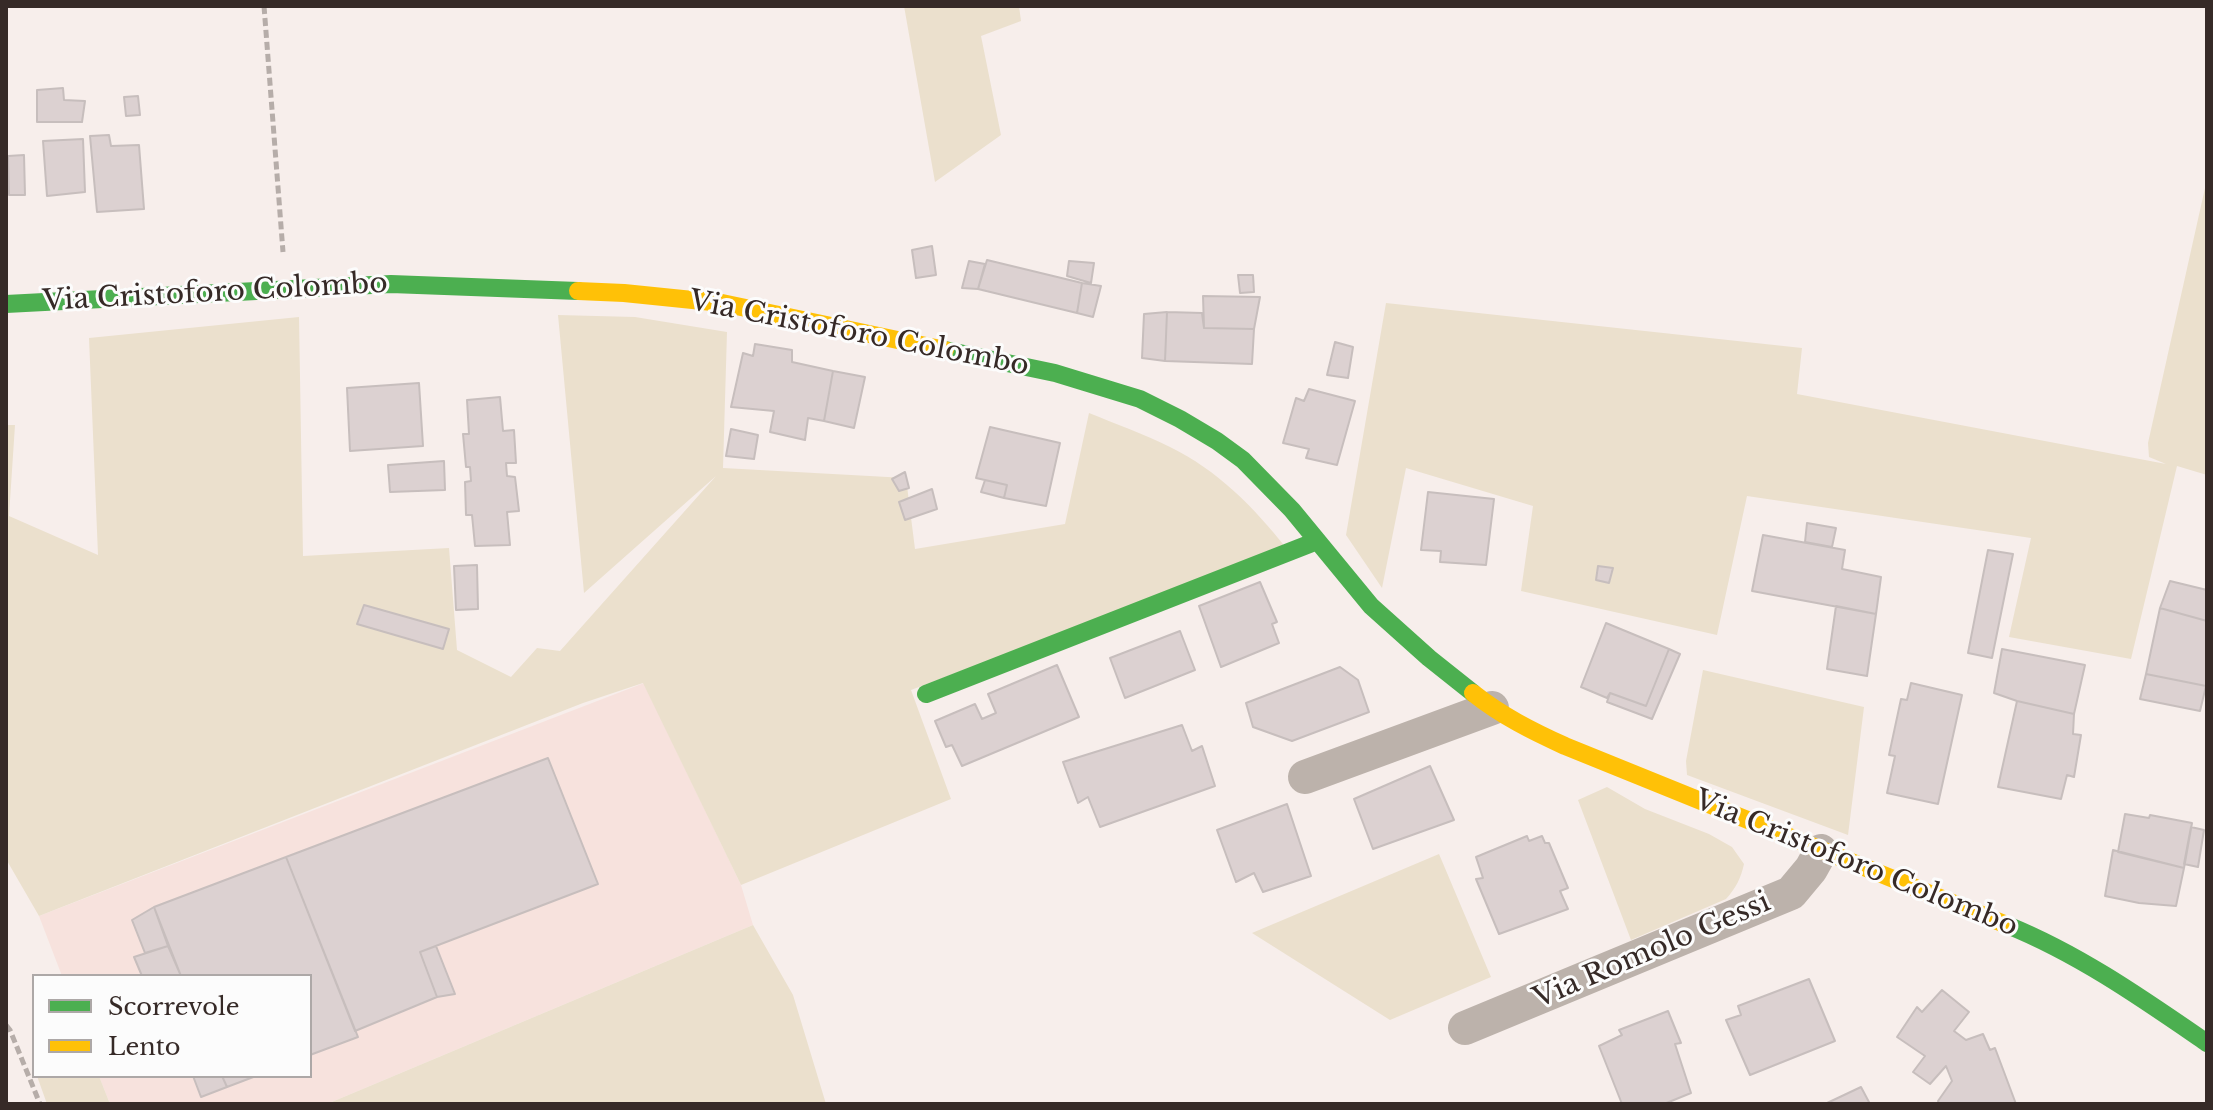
<!DOCTYPE html>
<style>
body{margin:0}
#map{position:relative;width:2213px;height:1110px;overflow:hidden;background:#f7eeeb;font-family:"Libre Baskerville",serif}
canvas{display:block}
.frame{position:absolute;inset:0;border:8px solid #362a27;pointer-events:none}
.legend{position:absolute;left:32px;top:974px;width:280px;height:104px;box-sizing:border-box;background:#fcfcfc;border:2px solid #ada8a7;margin:0;padding:10px 14px;list-style:none;font-size:24px;color:#362a27}
.legend li{display:flex;align-items:center;gap:16px;height:40px}
.legend b{width:40px;border:2px solid #ada8a7}
</style>
<div id="map">
<canvas width="2213" height="1110"></canvas>
<div class="frame"></div>
<ul class="legend">
<li><b style="height:10px;background:#4caf50"></b>Scorrevole</li>
<li><b style="height:10px;background:#ffc107"></b>Lento</li>
</ul>
</div>
<script>
const g = document.querySelector('canvas').getContext('2d');
g.lineJoin = 'round';
function fillPath(path, color) { g.fillStyle = color; g.fill(path, 'evenodd'); }
function stroke(path, color, width, dash) { g.strokeStyle = color; g.lineWidth = width; g.lineCap = dash ? 'butt' : 'round'; g.setLineDash(dash || []); g.stroke(path); }
function write(font, color, halo, rows, align = 'center') {
  g.font = font + ' "Libre Baskerville",serif'; g.lineWidth = 6; g.setLineDash([]); g.textBaseline = 'middle'; g.strokeStyle = halo; g.fillStyle = color; for (const [text, x, y, turn = 0] of rows) {
    g.save(); g.translate(x, y); g.rotate((+turn || 0) * Math.PI / 180); g.textAlign = isNaN(turn) ? turn : align; if (halo) g.strokeText(text, 0, 0); g.fillText(text, 0, 0); g.restore();
  }
}
fillPath(new Path2D(`
 M644,683L741,885L753,925L327,1104H110L99,1076H310V976H62L39,916Z`), '#f7e2dd');
fillPath(new Path2D(`
 M904,6H1019L1021,21L981,36L1001,135L935,182Z
 M2207,179V475L2177,466L2131,659L2009,637L2031,538L1747,496L1717,635L1521,591L1533,506L1406,468L1382,588L1346,535L1386,303L1802,348L1797,394L2166,464L2149,457L2148,443Z
 M558,315L635,317L727,332L723,468L906,478L915,549L1065,524L1089,413C1116,424 1144,434 1170,447C1217,470 1254,507 1286,548L911,690L951,799L741,885L643,683L583,703L39,916L6,859V425H15L9,516L98,555L89,338L299,317L303,556L449,548L457,650L511,677L537,648L560,651L716,476L584,593Z
 M1703,670L1864,707L1848,835L1687,775L1686,761Z
 M1607,787L1645,809L1709,834L1732,847L1744,864C1741,878 1736,888 1726,899L1631,940L1578,800Z
 M1439,854L1491,977L1390,1020L1252,933Z
 M753,925L793,995L826,1104H327Z
 M37,1076H99L110,1104H47Z`), '#ebe0cd');
const building = new Path2D(`
 M63,88L64,100L85,101L82,122H37V90Z
 M138,96L140,115L126,116L124,97Z
 M109,135L111,146L139,145L144,209L97,212L90,136Z
 M83,139L85,192L47,196L43,141Z
 M24,155L25,195H9L8,156Z
 M932,246L936,275L916,278L912,250Z
 M987,260L1082,283L1077,313L978,289Z
 M969,261L985,264L978,289L962,288Z
 M1069,261L1094,263L1091,283L1067,276Z
 M1238,275H1253L1254,292L1240,293Z
 M1082,283L1101,286L1093,317L1077,313Z
 M1203,296L1260,297L1254,329L1204,328Z
 M1167,312L1165,361L1142,358L1144,314Z
 M1167,312L1202,313L1204,328L1254,329L1252,364L1165,361Z
 M1335,342L1353,347L1348,378L1327,375Z
 M755,344L792,350V362L833,371L824,421L808,418L805,440L770,432L774,411L731,407L743,353L753,356Z
 M833,371L865,377L854,428L824,421Z
 M419,383L423,446L350,451L347,388Z
 M1309,389L1355,401L1337,465L1306,458L1309,449L1283,443L1296,398L1304,401Z
 M500,397L503,431L514,430L516,463H506L507,476L515,477L519,511L507,512L510,545L475,546L472,515H466L465,482L471,481L470,467H466L463,434H469L467,400Z
 M990,427L1060,443L1046,506L1004,498L1007,485L976,478Z
 M731,429L758,435L754,459L726,456Z
 M444,461L445,490L390,492L388,465Z
 M905,472L909,488L899,491L892,479Z
 M985,480L1007,485L1004,498L981,492Z
 M932,489L937,509L905,520L899,502Z
 M1428,492L1494,499L1486,565L1440,562L1441,551L1421,550Z
 M1807,523L1836,528L1832,547L1805,542Z
 M1763,535L1845,550L1842,569L1881,577L1876,614L1752,591Z
 M1988,550L2013,554L1992,658L1968,653Z
 M477,565L478,609L456,610L454,566Z
 M1598,566L1613,568L1609,583L1596,580Z
 M2170,581L2207,590V621L2160,608Z
 M1260,582L1277,622L1272,624L1279,643L1221,667L1199,606Z
 M364,605L449,629L443,649L357,624Z
 M1836,606L1876,614L1867,676L1827,669Z
 M2160,608L2207,621L2206,686L2146,674Z
 M1606,623L1669,649L1646,706L1610,693L1607,698L1581,687Z
 M1180,631L1195,670L1125,698L1110,658Z
 M1669,649L1680,654L1652,719L1607,702L1610,693L1646,706Z
 M2002,649L2085,665L2074,714L2017,701L1994,693Z
 M1057,665L1079,717L962,766L952,745L946,747L935,721L975,704L982,719L996,713L988,694Z
 M1340,667L1358,680L1369,712L1292,741L1253,727L1246,703Z
 M2146,674L2206,686L2200,711L2140,699Z
 M1911,683L1962,695L1938,804L1887,793L1895,756L1889,755L1901,699L1907,700Z
 M2017,701L2074,714L2073,734L2081,735L2074,777L2067,775L2061,799L1998,787Z
 M1182,725L1192,751L1202,746L1215,786L1100,827L1088,797L1078,803L1063,762Z
 M548,758L598,884L420,952L437,997L355,1031L286,857Z
 M1430,766L1454,820L1373,849L1354,799Z
 M1287,804L1311,876L1263,892L1254,873L1236,882L1217,830Z
 M2125,814L2149,818L2150,815L2192,823L2184,868L2118,852Z
 M2191,827L2204,830L2198,867L2184,864Z
 M1527,836L1529,841L1542,836L1545,843H1549L1568,888L1560,891L1568,909L1499,934L1476,879L1483,878L1476,857Z
 M2113,850L2184,868L2176,906L2139,903L2105,896Z
 M286,857L358,1037L310,1055V976H181L154,907Z
 M154,907L168,946L145,953L132,920Z
 M168,946L181,976H142L134,957Z
 M436,946L455,994L437,997L420,952Z
 M1809,979L1835,1041L1750,1075L1726,1020L1741,1015L1738,1006Z
 M1942,990L1969,1012L1954,1031L1966,1040L1983,1034L1990,1050L1995,1048L2016,1104H1939L1938,1101L1952,1081L1946,1066L1930,1084L1913,1072L1925,1056L1897,1037L1917,1007L1922,1012Z
 M1668,1011L1681,1043L1675,1044L1691,1093L1664,1104H1622L1599,1046L1622,1035L1619,1030Z
 M193,1076H222L227,1087L201,1097Z
 M222,1076H256L227,1087Z
 M1861,1087L1870,1104H1825Z`);
fillPath(building, '#dcd1d1');
stroke(building, '#c7bebd', 2);
stroke(new Path2D(`
 M264,6L283,252
 M6,1025L10,1030L40,1104`), '#b6ada9', 5, [8, 4]);
stroke(new Path2D(`
 M1305,777L1492,708
 M1465,1028L1791,893L1811,869L1821,851`), '#bcb2ab', 34);
stroke(new Path2D(`
 M6,304L391,284L578,291
 M945,350L1055,373L1140,399L1180,419L1217,441L1243,460L1292,510L1371,606L1429,658L1473,693
 M926,694L1317,541
 M2007,925C2079,954 2143,999 2207,1043`), '#4caf50', 18);
stroke(new Path2D(`
 M578,291L624,293L722,303L945,350
 M1473,693C1502,716 1532,731 1565,746L2007,925`), '#ffc107', 18);
write('28px', '#362a27', '#fcfcfc', [
 ["Via Cristoforo Colombo",215,293,-3],
 ["Via Cristoforo Colombo",859,334,11],
 ["Via Cristoforo Colombo",1856,864,22],
 ["Via Romolo Gessi",1652,951,-23]
]);
</script>
